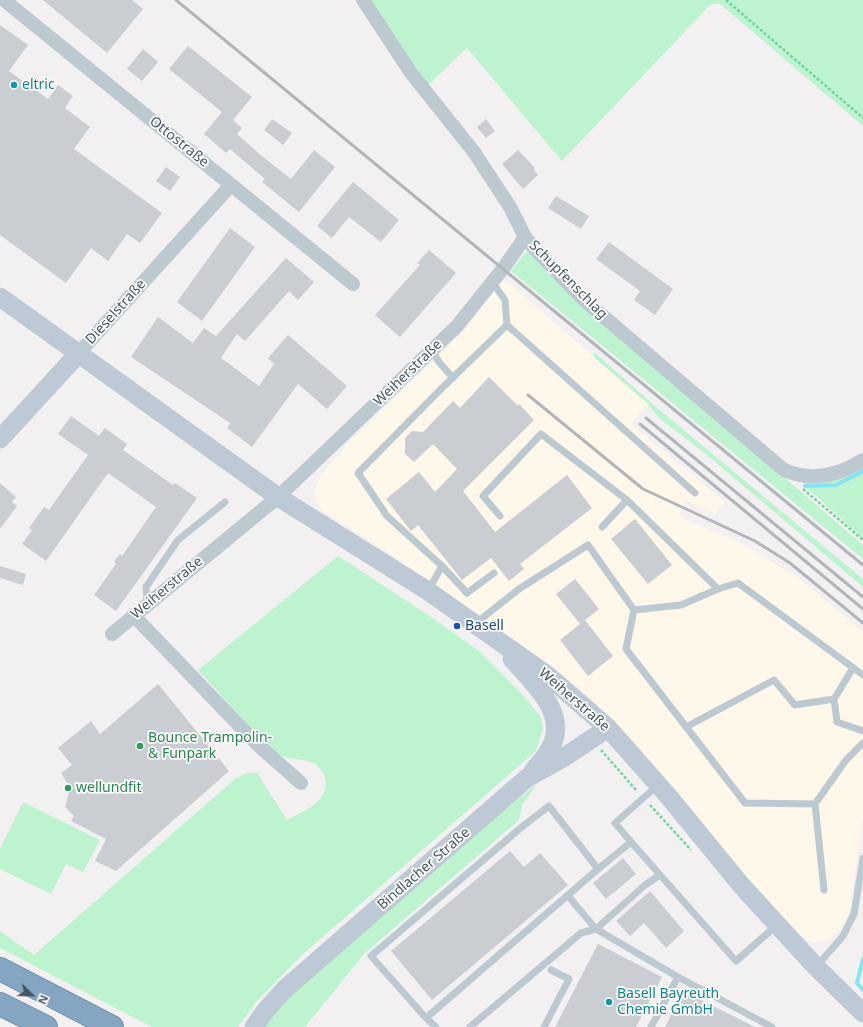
<!DOCTYPE html>
<meta charset="utf-8">
<style>
body{margin:0}
#map{position:relative;width:863px;height:1027px;overflow:hidden;background:#f3f0f1;font-family:"Noto Sans",sans-serif}
canvas{display:block}
.north{position:absolute;left:12px;top:975px;width:40px;height:40px;-webkit-text-stroke:3px #fff;paint-order:stroke;rotate:113deg;font-size:11px;font-weight:700;line-height:16px;text-align:center;color:#475560}
.north::after{content:'';display:block;margin:auto;width:14px;height:18px;background:#475560;clip-path:polygon(50% 0,100% 100%,50% 72%,0 100%)}
</style>
<div id="map">
<canvas width="863" height="1027"></canvas>
<div class="north">N</div>
</div>
<script>
const g = document.querySelector('canvas').getContext('2d');
g.lineJoin = 'round';
function fillPath(path, color) { g.fillStyle = color; g.fill(path, 'evenodd'); }
function stroke(path, color, width, dash) { g.strokeStyle = color; g.lineWidth = width; g.lineCap = dash ? 'butt' : 'round'; g.setLineDash(dash || []); g.stroke(path); }
function write(font, color, halo, rows, align = 'center') {
  g.font = font + ' "Noto Sans",sans-serif'; g.lineWidth = 3.5; g.setLineDash([]); g.textBaseline = 'middle'; g.strokeStyle = halo; g.fillStyle = color; for (const [text, x, y, turn = 0] of rows) {
    g.save(); g.translate(x, y); g.rotate((+turn || 0) * Math.PI / 180); g.textAlign = isNaN(turn) ? turn : align; if (halo) g.strokeText(text, 0, 0); g.fillText(text, 0, 0); g.restore();
  }
}
fillPath(new Path2D(`
 M504,279L648,404L631,424L725,502L715,514L686,500L679,517L739,542L800,579L863,632V819L849,912L838,932L830,939L822,942H812L797,934L747,881L640,748L585,693L552,666L383,549L322,510L314,498L316,486L326,468L344,450L342,449L463,332Z`), '#fef7ea');
fillPath(new Path2D(`
 M363,0H863V126L719,3L710,5L562,161L467,48L424,89Z
 M526,252L533,254L667,377L863,545V559L511,271Z
 M594,352L655,406L863,579V587L707,455L660,419L648,404L594,357Z
 M863,465V539L805,486L803,482Z
 M338,556L428,615L479,651L521,693L541,717L543,729L536,751L303,954L257,1001L238,1027H152L0,948V931L34,955L236,778L248,773H257L287,820C305,810 330,802 325,777C323,769 315,763 308,761C297,758 285,760 276,752C248,727 224,698 198,670Z
 M537,784L522,805L519,820L364,954L305,1027H264L291,994L479,830Z
 M23,802L100,840L83,872L66,864L51,894L0,869V849Z`), '#bdf3cf');
stroke(new Path2D(`
 M805,486L836,485L863,471
 M863,959L857,983L863,990`), '#86e3f3', 4);
fillPath(new Path2D(`
 M43,0H132L143,9L107,53Z
 M0,25L28,45L9,71L48,99L58,85L73,96L65,108L90,127L74,149L162,213L140,243L127,234L108,261L91,248L66,283L0,235Z
 M188,46L252,97L233,120L242,128L237,134L263,157L291,179L314,150L335,167L299,212L262,182L265,179L230,149L226,153L204,134L222,112L169,69Z
 M143,49L158,62L142,81L127,69Z
 M272,119L292,133L283,145L264,130Z
 M486,119L495,131L486,138L477,127Z
 M518,150L535,168L534,170L538,175L523,189L502,164Z
 M166,167L180,177L170,191L156,181Z
 M353,182L399,220L381,242L349,217L332,238L317,226Z
 M556,196L589,216L581,229L548,208Z
 M230,228L255,247L202,321L177,302Z
 M609,242L673,289L655,315L634,300L640,291L596,259Z
 M429,250L456,273L400,337L375,315L420,265L417,263Z
 M286,258L314,282L298,300L289,291L245,341L237,334L221,358L259,386L274,364L268,358L288,335L347,386L327,409L298,384L252,447L227,428L230,423L131,357L158,317L193,343L204,328L216,336Z
 M489,377L518,406L519,404L534,420L463,491L495,532L567,475L592,508L520,564L524,569L509,581L491,558L462,580L418,525L411,531L386,499L419,472L435,492L457,469L433,444L414,462L405,454V438L412,431L423,432L453,401L460,408Z
 M71,416L99,436L105,428L127,444L123,450L173,485L175,483L197,498L116,611L94,595L116,564L114,562L120,554L122,556L156,507L108,473L46,561L22,544L32,530L29,528L44,507L49,510L88,455L58,434Z
 M0,483L16,497L12,502L17,506L0,529Z
 M635,519L672,565L648,584L611,539Z
 M0,566L26,574L23,585L0,578Z
 M575,579L599,609L585,620L613,656L588,676L560,640L580,624L556,594Z
 M158,684L229,771L116,871L95,861L106,839L71,821L74,816L65,807L70,788L61,773L72,765L58,748L91,721L100,734Z
 M510,851L524,867L540,853L568,885L432,1000L391,951Z
 M623,858L636,874L606,899L593,883Z
 M650,891L684,931L666,948L644,923L630,936L616,921Z
 M598,944L662,977L636,1027H555Z
 M683,991L755,1027H665Z`), '#caced3');
const highway = new Path2D(`
 M0,969L112,1027
 M0,1004L46,1027`);
stroke(highway, '#7091af', 24);
stroke(new Path2D(`
 M726,0L863,118
 M803,489L863,540
 M601,750L637,791
 M650,805L691,850`), '#71d49e', 2.5, [3, 2]);
stroke(new Path2D(`
 M492,282L505,300L507,325
 M432,351L439,362L453,378
 M500,516L483,496L541,434L627,500L718,589
 M602,527L627,500
 M442,566L467,593L494,573
 M428,591L442,566L387,516L358,473L440,390L507,325L695,493
 M147,604L146,587L178,540L225,502
 M634,610L681,605L718,589L738,583L863,675
 M476,623L519,589L588,545L634,610L626,649L745,803L815,804L824,890
 M834,699L853,668
 M686,727L774,680L795,705L834,699L837,722L863,731
 M658,785L615,823L631,842L736,961L777,925
 M815,804L846,760L863,743
 M598,869L549,806L523,826L371,956L426,1018L598,869L631,842
 M568,896L596,929L678,977L772,1027
 M816,967L843,936L854,914L863,858
 M426,1018L436,1027
 M470,1027L581,933L596,929L645,885L660,875
 M544,1027L569,979L551,970
 M651,1027L678,977`), '#bdc9d1', 7);
stroke(new Path2D(`
 M4,0L353,284
 M363,0L411,73L474,152L510,207L525,237L536,250L583,299L784,470C812,482 838,476 863,460
 M78,354L231,185
 M133,615L258,745L301,783
 M112,634L278,497L457,326L505,266L525,237`), '#bdc9d1', 14);
stroke(new Path2D(`
 M0,297L278,497L428,591L547,675L608,728L669,797L741,885L816,967L863,1013
 M0,439L78,354
 M512,659C534,684 572,716 548,752C544,759 538,765 533,771
 M254,1027L266,1010L285,989L527,778L563,758L608,728`), '#bdcad6', 19);
stroke(highway, '#85a6c3', 22);
stroke(new Path2D(`
 M176,0L863,565
 M528,395L643,489L755,541L790,563L863,623
 M646,418L863,597
 M640,424L863,609`), '#b2b6bb', 3);
for (const [x, y, r, color] of [
 [14,85,4,"#0f9aa8"],
 [457,626,4,"#1a4fb4"],
 [140,746,4,"#2e9e5b"],
 [68,788,4,"#2e9e5b"],
 [609,1002,4,"#0f9aa8"]
]) { const dot = new Path2D(); dot.arc(x, y, r, 0, 2 * Math.PI); g.fillStyle = color; g.fill(dot); stroke(dot, '#fff', 1.5); }
write('14px', '#0d838f', '#fff', [
 ["eltric",22,85],
 ["Basell Bayreuth",617,994],
 ["Chemie GmbH",617,1010]
], 'left');
write('14px', '#475560', '#fff', [
 ["Ottostraße",179,142,39],
 ["Schupfenschlag",568,280,45],
 ["Dieselstraße",116,312,-48],
 ["Weiherstraße",408,373,-44],
 ["Weiherstraße",167,588,-40],
 ["Weiherstraße",574,700,41],
 ["Bindlacher Straße",424,869,-41]
]);
write('14px', '#164399', '#fff', [
 ["Basell",465,626]
], 'left');
write('14px', '#27864d', '#fff', [
 ["Bounce Trampolin-",148,738],
 ["& Funpark",148,754],
 ["wellundfit",76,788]
], 'left');
</script>
